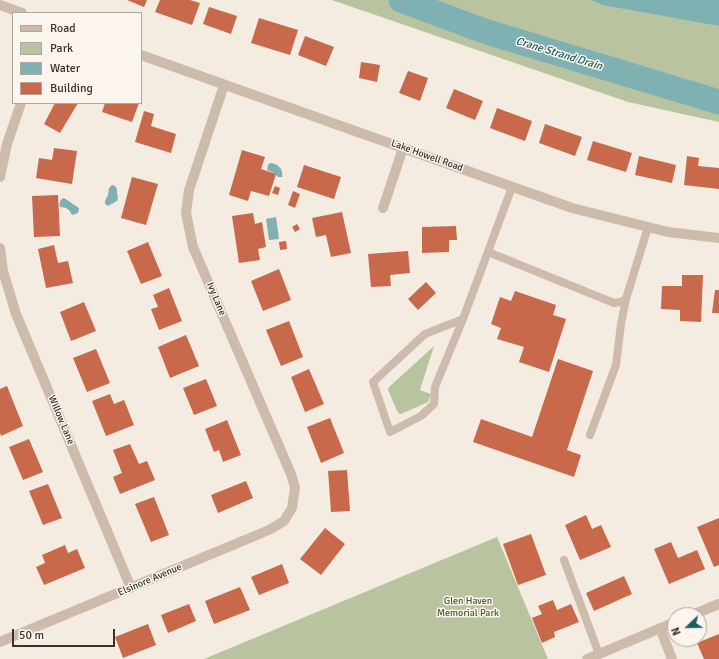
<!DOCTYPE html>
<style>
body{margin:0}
#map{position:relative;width:719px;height:659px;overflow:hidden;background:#f4ebe1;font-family:Signika,sans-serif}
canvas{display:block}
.legend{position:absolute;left:12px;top:12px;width:130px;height:92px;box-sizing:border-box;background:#fbf5ee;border:1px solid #aea6a0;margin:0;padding:5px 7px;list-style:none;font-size:12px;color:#3b302b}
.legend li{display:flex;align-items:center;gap:8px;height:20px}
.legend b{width:20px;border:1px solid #aea6a0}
.north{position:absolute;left:667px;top:607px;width:40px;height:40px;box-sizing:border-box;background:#fbf5ee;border:1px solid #aea6a0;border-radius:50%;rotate:248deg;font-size:11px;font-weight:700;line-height:16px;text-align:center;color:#3b302b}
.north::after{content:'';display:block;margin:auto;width:14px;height:18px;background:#1f5a5e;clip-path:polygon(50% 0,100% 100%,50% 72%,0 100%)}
.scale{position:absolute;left:12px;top:629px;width:103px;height:18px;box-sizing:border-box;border:2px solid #3b302b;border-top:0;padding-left:5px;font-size:12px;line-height:14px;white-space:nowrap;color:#3b302b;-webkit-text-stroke:3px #fbf5ee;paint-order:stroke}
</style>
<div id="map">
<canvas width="719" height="659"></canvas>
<ul class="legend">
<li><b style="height:5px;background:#cdbbac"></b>Road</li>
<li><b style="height:11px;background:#b8c4a0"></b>Park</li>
<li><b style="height:11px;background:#7fb0b2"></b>Water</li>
<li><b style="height:11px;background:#c8694b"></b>Building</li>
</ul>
<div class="north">N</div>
<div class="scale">50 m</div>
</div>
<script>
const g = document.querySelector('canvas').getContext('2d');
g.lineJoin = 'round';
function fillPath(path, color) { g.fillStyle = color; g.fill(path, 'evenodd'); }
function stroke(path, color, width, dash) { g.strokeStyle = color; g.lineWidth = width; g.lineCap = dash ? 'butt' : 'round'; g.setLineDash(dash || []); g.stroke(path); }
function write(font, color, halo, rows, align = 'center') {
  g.font = font + ' Signika,sans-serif'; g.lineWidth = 3; g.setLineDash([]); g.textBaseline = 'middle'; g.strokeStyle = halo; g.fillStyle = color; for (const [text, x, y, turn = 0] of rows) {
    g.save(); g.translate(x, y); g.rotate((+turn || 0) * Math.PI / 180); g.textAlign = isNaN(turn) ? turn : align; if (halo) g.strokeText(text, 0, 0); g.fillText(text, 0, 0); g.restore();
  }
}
fillPath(new Path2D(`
 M332,0H719V122L628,102Z
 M434,346L420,390L431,394L428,402L401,414L398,413L388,390L389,387Z
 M497,537L548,659H204Z`), '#b8c4a0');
fillPath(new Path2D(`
 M591,0H719V26L603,5Z
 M270,163C277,163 284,169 282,177H278L274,173L269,171L267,170L268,165Z
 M112,185L115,186L117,189V193L118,198L117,201L108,206L105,204V201L108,195L109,188Z
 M64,198L79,208L78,213L72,215L69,210L66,208L60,207C59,203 60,199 64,198Z
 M276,217L279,239L269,240L266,219Z`), '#7fb0b2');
stroke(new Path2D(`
 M401,0L484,31L719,102`), '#7fb0b2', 25);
fillPath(new Path2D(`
 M127,0H147L144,7Z
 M160,0H190L200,3L192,25L155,12Z
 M209,7L237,16L231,34L203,24Z
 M259,18L298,30L290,55L251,43Z
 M305,36L334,47L326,66L298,55Z
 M361,62L380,65L377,82L359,78Z
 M408,71L428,78L420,101L399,93Z
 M454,89L483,101L475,120L446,108Z
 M55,103H78L60,133L44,124Z
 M105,103H139L132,122L102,112Z
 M497,108L532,121L525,141L490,128Z
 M144,111L154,114L151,126L176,134L171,153L135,142Z
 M545,124L582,137L575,156L539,143Z
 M593,141L632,153L626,172L587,160Z
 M54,148L77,151L72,184L36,178L39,158L52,160Z
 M242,150L265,157L261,169L276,174L269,196L251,191L248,201L229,195Z
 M639,156L676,165L672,183L635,175Z
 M687,156L699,158L698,166L719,168V189L684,185Z
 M304,165L341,177L334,199L297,187Z
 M132,177L158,184L146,225L121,218Z
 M275,186L280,188L278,195L272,193Z
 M293,191L300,194L295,208L288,205Z
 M58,195L60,236L34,237L32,196Z
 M342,212L351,253L331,257L326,235L316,237L312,218Z
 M253,213L255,224L262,222L266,247L258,249L260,260L239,263L232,216Z
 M297,224L300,229L295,232L292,227Z
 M456,226L457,240H449V252L422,253V227Z
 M286,241L287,249L280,250L279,242Z
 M148,242L162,276L141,284L127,251Z
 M54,245L58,263L68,261L73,283L46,288L38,249Z
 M408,251L410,273L390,275L391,286L371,287L368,254Z
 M279,269L291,300L263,311L251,281Z
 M682,275H703L701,322L680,321V310L661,309L662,286H682Z
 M426,282L436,293L418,310L408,299Z
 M169,288L182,321L159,330L151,309L158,307L153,295Z
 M715,290H719V313H712Z
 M515,291L556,305L553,315L566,319L549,372L519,362L524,347L497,339L501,328L491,324L500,297L511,301Z
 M84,302L96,331L71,341L60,312Z
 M289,321L303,357L281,366L266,330Z
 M186,335L199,366L170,378L158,347Z
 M96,349L110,383L87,392L73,358Z
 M558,359L593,371L567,450L581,455L574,477L473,442L481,419L532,437Z
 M309,369L324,404L305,412L291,377Z
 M206,379L217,406L194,415L183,388Z
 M7,386L23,426L1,436L0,433V389Z
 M110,394L114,404L124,400L134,425L106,436L92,401Z
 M330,418L344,453L321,463L307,427Z
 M227,420L241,455L223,462L219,450L214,452L205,429Z
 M29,439L43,472L23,480L9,447Z
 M130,444L139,464L147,461L155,480L120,494L113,477L122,473L113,450Z
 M347,470L350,511L331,512L328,471Z
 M246,481L253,498L218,513L211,495Z
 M48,484L62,518L43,525L29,491Z
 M154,497L169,535L151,542L135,504Z
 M586,515L592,529L601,525L611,547L580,560L565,525Z
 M719,518V565L714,567L697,527Z
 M325,528L345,544L321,575L300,559Z
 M531,534L546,575L518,585L503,544Z
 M671,542L678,558L697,550L705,569L669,584L654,549Z
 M65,545L68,553L77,549L85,568L44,585L36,567L45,563L42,555Z
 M282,564L289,583L259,595L251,577Z
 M624,576L632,594L594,611L586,593Z
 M240,587L250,610L214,624L205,601Z
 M553,600L557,610L571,604L579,622L554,632L555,637L542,643L532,618L542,614L538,606Z
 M189,604L196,621L168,633L161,615Z
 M148,624L156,645L123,658L115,637Z
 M719,634V659H704L697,643Z`), '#c8694b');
stroke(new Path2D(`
 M488,252L614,303L621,302L626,299L648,227
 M463,319L435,387L434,404L421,416L390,432L373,382L425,334L463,319L512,187
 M590,435L616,365L621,324L626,299
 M564,560L599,654`), '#cdbbac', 8);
stroke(new Path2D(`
 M0,177L7,144L21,103
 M383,208L403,148
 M0,248L3,271L16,314L131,588
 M692,615L719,604
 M660,628L672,659
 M0,642L269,530L284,521L292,508L295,488L291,474L193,247L186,213L189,190L224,85
 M587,659L675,622`), '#cdbbac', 10);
stroke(new Path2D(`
 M0,5L22,13
 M141,55L572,208L668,232L719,238`), '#cdbbac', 10);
write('10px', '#3b302b', '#fbf5ee', [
 ["Lake Howell Road",427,156,20],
 ["Ivy Lane",216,299,67],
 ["Willow Lane",61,420,67],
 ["Elsinore Avenue",150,580,-23]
]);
write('10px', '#4a5a2e', '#fbf5ee', [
 ["Glen Haven",468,601],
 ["Memorial Park",468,613]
]);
write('italic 11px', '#1f5a5e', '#fbf5ee', [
 ["Crane Strand Drain",559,54,17]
]);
</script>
